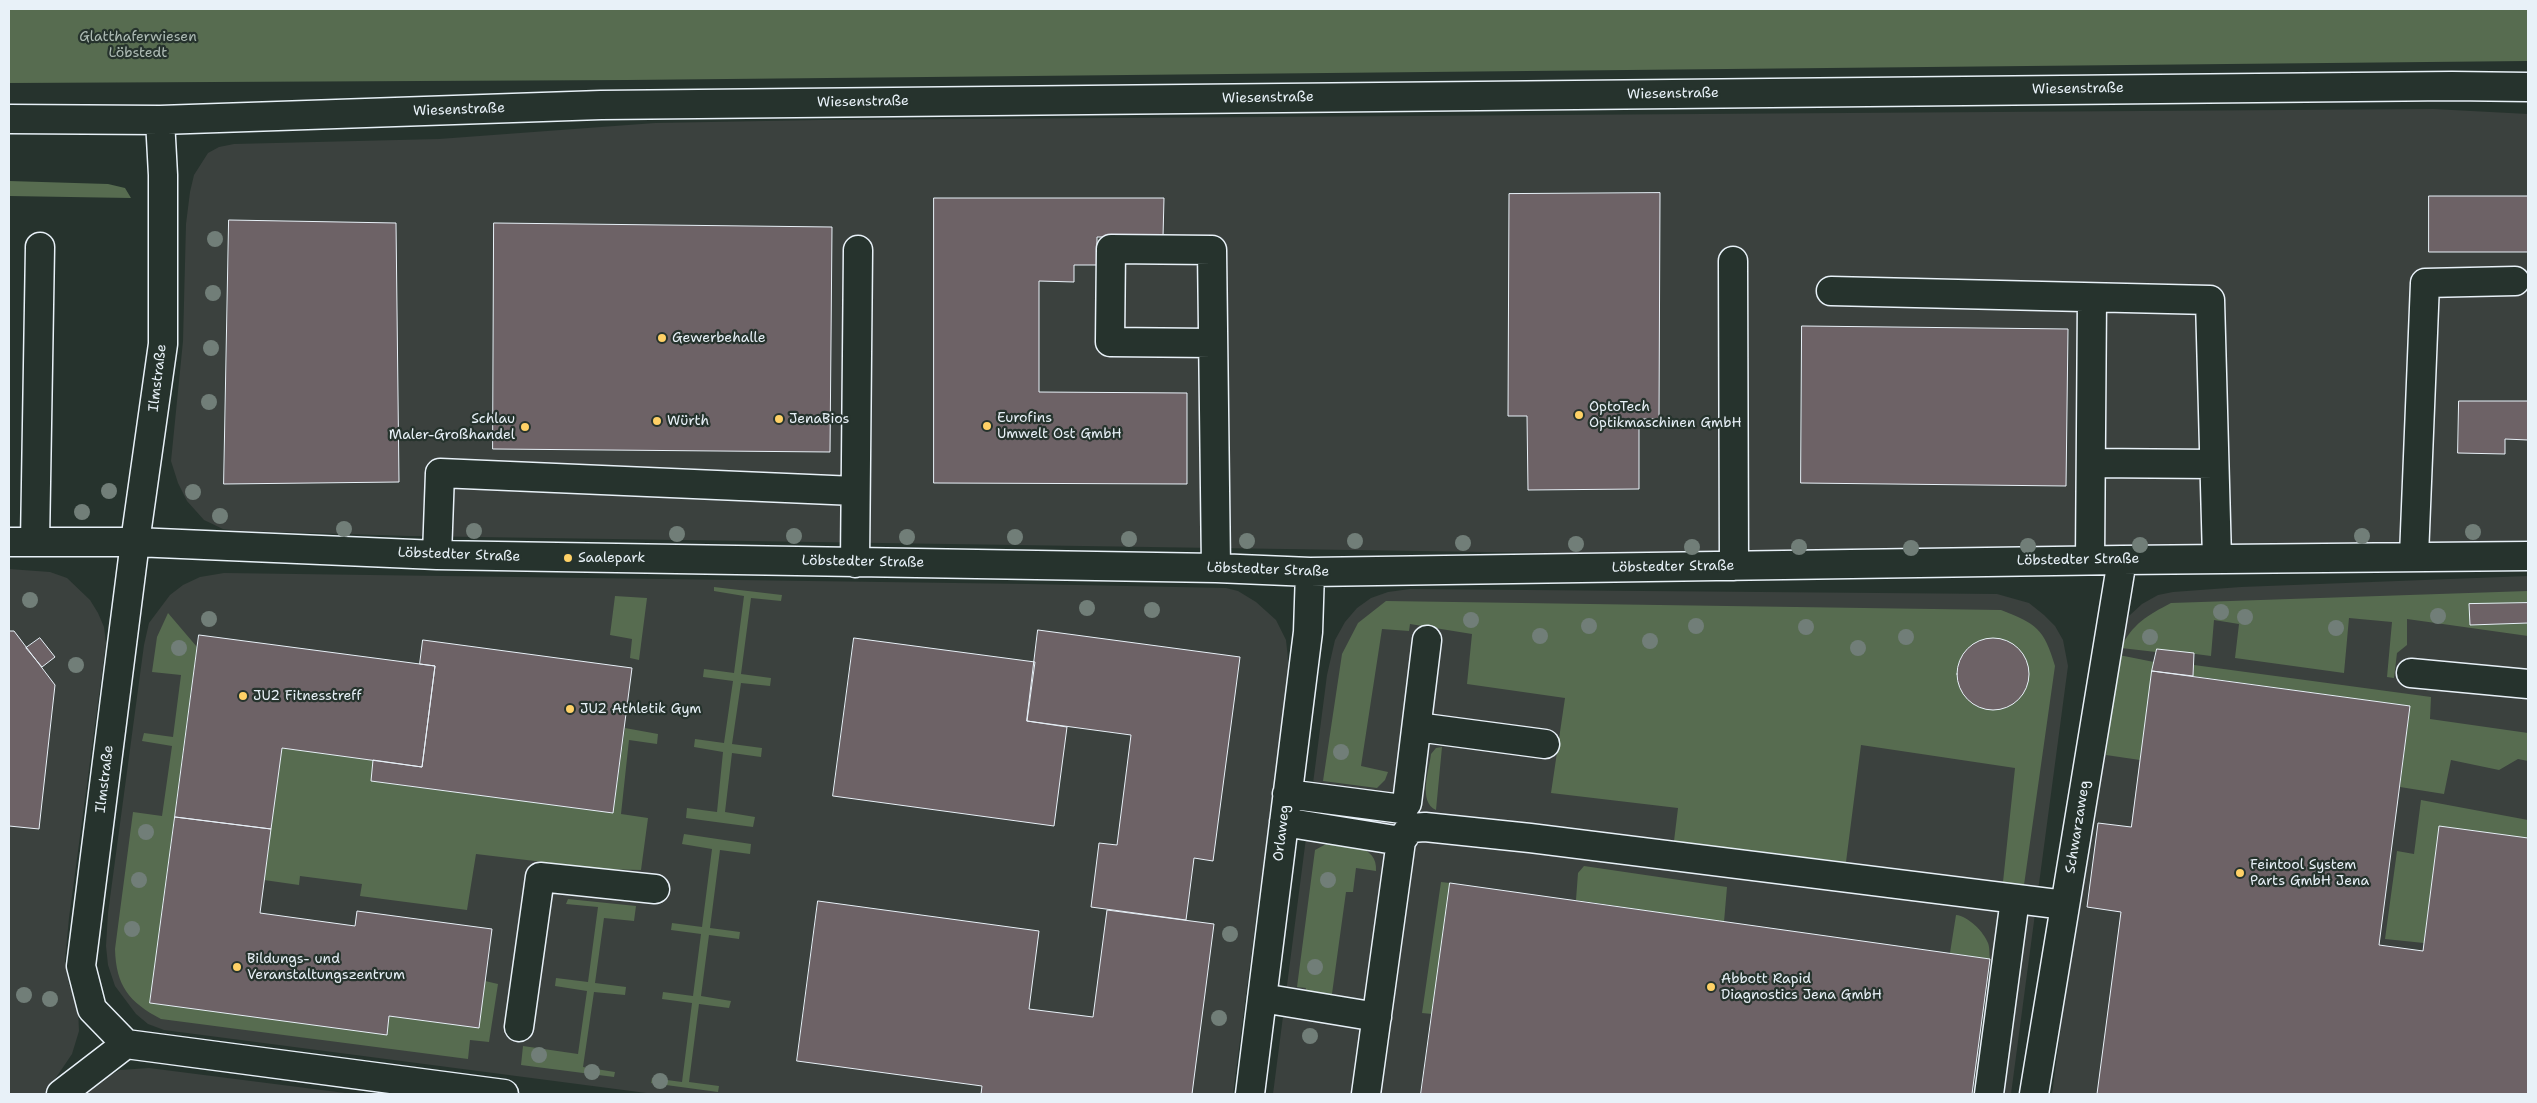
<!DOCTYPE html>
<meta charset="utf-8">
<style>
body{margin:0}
#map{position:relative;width:2537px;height:1103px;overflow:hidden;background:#26332d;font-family:"Shantell Sans",sans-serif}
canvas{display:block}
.frame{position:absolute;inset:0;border:10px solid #e8f1f8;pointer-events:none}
</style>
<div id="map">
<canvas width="2537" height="1103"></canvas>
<div class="frame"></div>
</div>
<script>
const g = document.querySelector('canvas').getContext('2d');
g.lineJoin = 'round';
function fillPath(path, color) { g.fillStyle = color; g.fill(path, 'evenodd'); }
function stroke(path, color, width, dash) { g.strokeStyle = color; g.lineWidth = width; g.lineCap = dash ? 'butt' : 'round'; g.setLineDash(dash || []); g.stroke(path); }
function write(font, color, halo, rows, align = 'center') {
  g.font = font + ' "Shantell Sans",sans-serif'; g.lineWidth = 4.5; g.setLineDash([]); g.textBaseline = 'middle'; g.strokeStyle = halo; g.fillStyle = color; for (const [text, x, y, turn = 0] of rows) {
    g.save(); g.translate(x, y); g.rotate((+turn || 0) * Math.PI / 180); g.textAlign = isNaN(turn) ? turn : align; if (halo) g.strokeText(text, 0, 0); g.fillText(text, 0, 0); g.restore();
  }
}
fillPath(new Path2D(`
 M2433,109L2528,114V540L2183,552L1688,555L410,536L242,531L223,529L204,520L187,501L178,483L171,461L183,341L186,224L190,192L194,175L208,153L219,147L234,144L439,139L655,123L820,120Z
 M9,569L50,572L67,578L90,600L98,613L104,627L106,643L69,918L65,961L69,984L78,1008L79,1031L72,1054L45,1094H9Z
 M224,573L1029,584L1226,588L1238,591L1256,602L1276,620L1286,640L1289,668L1233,1094H654L164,1030L148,1024L136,1014L115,986L108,965L106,946L108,913L144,645L149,623L170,595L183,585L200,577Z
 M2528,576V1094H2052L2109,661L2121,627L2130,615L2142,604L2158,595L2173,592L2241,587Z
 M1410,589L1997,594L2029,603L2044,615L2055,626L2063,640L2068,666L2011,1094H1273L1327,675L1335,640L1345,622L1357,608L1371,598L1388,592Z
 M149,1068L353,1094H84L93,1085L120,1070Z`), '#3b413e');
fillPath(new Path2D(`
 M9,9H2528V61L628,80L9,83Z
 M9,181L108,184L125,188L131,198L9,196Z
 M714,587L782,595L781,601L751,598L741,674L771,678L770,686L741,683L732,744L762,748L761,757L732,753L725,812L755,817L753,827L686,818L687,808L717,812L723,752L694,747L695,739L724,743L733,681L703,677L704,669L734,673L744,596L714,591Z
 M2528,591V603L2469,605L2470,625L2528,623V636L2407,619V645L2397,653L2394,678L2387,677L2392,622L2349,618L2344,673L2235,658L2239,624L2214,620L2211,656L2157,649L2156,652L2121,648C2132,624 2148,615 2171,603Z
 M615,596L647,598L639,660L630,658L632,639L610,635Z
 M1386,601L2001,610C2036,624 2044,628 2055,666L2024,885L2003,882L2015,768L1861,745L1846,862L1674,841L1678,808L1551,793L1565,698L1467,684L1472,634L1410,624L1409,631L1382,629L1361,766L1388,772L1385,780L1377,788L1323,781L1342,654L1358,623Z
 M168,613L197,647L150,1003L387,1034L389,1016L479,1028L485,981L498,984L489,1042L470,1040L468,1059L161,1019C129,1002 116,986 115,949L133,812L162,816L172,746L142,741L144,733L173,737L181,675L152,672L157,637Z
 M2119,655L2154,662L2140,760L2106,755Z
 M2194,665L2431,697L2430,719L2528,733V761L2518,759L2499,770L2451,760L2444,794L2400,787L2410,706L2193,676Z
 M625,728L658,734L657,744L629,740L621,814L648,818L641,870L602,869L476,854L467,910L360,896L362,884L300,876L299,885L264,880L282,748L373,760L371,781L613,813Z
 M1442,747L1436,810C1418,802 1429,771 1431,754L1436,748Z
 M2421,800L2528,820L2527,838L2439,826L2424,943L2385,939L2397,851L2414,854Z
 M684,834L751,844L750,854L720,850L710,928L740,932L739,939L709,935L701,996L731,1001L729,1008L699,1004L689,1082L719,1086L718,1092L651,1083L652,1078L682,1082L692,1003L662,999L663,992L693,996L701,934L671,930L672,923L702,927L712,849L682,844Z
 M1328,843C1347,846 1378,844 1376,871L1356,868L1353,892H1346L1331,1001L1304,996L1306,988L1297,987L1315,850Z
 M1584,866L1727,887L1724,922L1576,900L1578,873Z
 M1441,882L1450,883L1432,1014L1422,1013Z
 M568,899L636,906L634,921L604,918L595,983L626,987L625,995L594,992L583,1067L615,1072L614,1077L521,1065L523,1046L578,1054L587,991L555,986L556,978L588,982L598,907L566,904Z
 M1956,915C1968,916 1984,932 1988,943C1990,948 1989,954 1990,959L1950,953Z`), '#576c50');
const building = new Path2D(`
 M1660,193L1659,419H1639V489L1528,490L1527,416H1508L1509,194Z
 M2429,196H2528V252H2429Z
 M934,198H1164L1163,237H1097V265H1074V282L1039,281V392L1187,393V484L934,483Z
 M229,220L396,223L399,482L224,484Z
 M494,223L832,227L830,452L493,449Z
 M1802,326L2068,329L2066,486L1801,483Z
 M2459,401H2528V440L2505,439V454L2458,453Z
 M2528,603V623L2470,625L2469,604Z
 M1038,630L1240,657L1213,861L1194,858L1186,920L1091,907L1099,843L1117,845L1131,735L1027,721Z
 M9,631H14L55,685L39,829L9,826Z
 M199,635L435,666L422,767L282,748L271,829L175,817Z
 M40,638L55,657L42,667L26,648Z
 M854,638L1035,662L1027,721L1067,727L1054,826L833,796Z
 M1957 674a36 36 0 1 1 72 0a36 36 0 1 1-72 0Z
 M423,640L632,668L613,813L371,781L373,760L422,767L435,666L420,664Z
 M2157,649L2194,653L2193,676L2152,671Z
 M2152,671L2410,706L2379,945L2423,951L2439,826L2528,838V1094H2097L2121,912L2087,907L2098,823L2131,827Z
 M175,817L271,829L260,913L355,926L357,911L492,929L479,1028L389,1016L387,1035L150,1003Z
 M1450,883L1990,959L1972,1094H1421Z
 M818,901L1039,931L1029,1009L1093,1017L1107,910L1214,924L1192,1094H981L982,1086L797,1061Z`);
fillPath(building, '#6d6266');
stroke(building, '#e8f1f8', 1);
const minor = new Path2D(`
 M9,119L160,120L601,105L2452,86L2528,87
 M160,120L163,175V344L135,542L81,966L92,1009L126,1044L504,1094
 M1733,261L1734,566
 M1831,291L2210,300L2217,559
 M1212,343L1110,342L1111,249L1212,250L1216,568
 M2091,463L2214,464
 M9,542H135L437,555L1216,568L1310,572L2122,560L2528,556
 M35,542L40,247
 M437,555L440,473L855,491
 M2414,556L2425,283L2515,281
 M2090,560L2092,298
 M855,563L858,250
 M2411,673L2528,684
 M1417,727L1545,744
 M1287,794L1402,809L1407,803L1427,640
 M1284,822L1401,841
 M1262,998L1377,1017
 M519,1027L540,877L655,889
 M61,1094L126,1044
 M1250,1094L1308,632L1310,572
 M1366,1094L1401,841L1410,828L1425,827L1530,838L2065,905
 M1989,1094L2015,899
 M2034,1094L2122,560`);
stroke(minor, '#e8f1f8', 31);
stroke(minor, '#26332d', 28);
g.fillStyle = '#717e78';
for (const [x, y] of [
 [215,239],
 [213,293],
 [211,348],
 [209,402],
 [109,491],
 [193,492],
 [82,512],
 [220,516],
 [344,529],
 [474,531],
 [2473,532],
 [677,534],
 [794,536],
 [2362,536],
 [907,537],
 [1015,537],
 [1129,539],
 [1247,541],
 [1355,541],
 [1463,543],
 [1576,544],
 [2140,545],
 [2028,546],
 [1692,547],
 [1799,547],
 [1911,548],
 [30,600],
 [1087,608],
 [1152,610],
 [2221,612],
 [2438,616],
 [2245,617],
 [209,619],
 [1471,620],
 [1589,626],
 [1696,626],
 [1806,627],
 [2336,628],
 [1540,636],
 [1906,637],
 [2150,637],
 [1650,641],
 [179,648],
 [1858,648],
 [76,665],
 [1341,752],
 [146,832],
 [139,880],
 [1328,880],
 [132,929],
 [1230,934],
 [1315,967],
 [24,995],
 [50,999],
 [1219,1018],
 [1310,1036],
 [539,1055],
 [592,1072],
 [660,1081]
]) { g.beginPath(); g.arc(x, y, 8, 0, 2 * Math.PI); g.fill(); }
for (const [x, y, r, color] of [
 [662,338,5,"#ffd166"],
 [1579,415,5,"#ffd166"],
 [779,419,5,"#ffd166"],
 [657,421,5,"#ffd166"],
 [987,426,5,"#ffd166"],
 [525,427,5,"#ffd166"],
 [568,558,5,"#ffd166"],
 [243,696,5,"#ffd166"],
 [570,709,5,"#ffd166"],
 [2240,873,5,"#ffd166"],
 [237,967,5,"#ffd166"],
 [1711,987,5,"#ffd166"]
]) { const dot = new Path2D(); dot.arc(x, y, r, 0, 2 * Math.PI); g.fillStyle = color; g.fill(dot); stroke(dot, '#26332d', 2); }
write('14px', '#aebcb5', '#26332d', [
 ["Glatthaferwiesen",138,37],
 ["Löbstedt",138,53]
]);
write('14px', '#e8f1f8', '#26332d', [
 ["Wiesenstraße",2078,89,-1],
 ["Wiesenstraße",1673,94,-1],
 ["Wiesenstraße",1268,98,-1],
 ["Wiesenstraße",863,102,-1],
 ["Wiesenstraße",459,110,-2],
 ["Ilmstraße",158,378,-83],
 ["Löbstedter Straße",459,555,2],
 ["Löbstedter Straße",2078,560,-1],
 ["Löbstedter Straße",863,562,1],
 ["Löbstedter Straße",1673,567,-1],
 ["Löbstedter Straße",1268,570,2],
 ["Ilmstraße",105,779,-83],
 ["Schwarzaweg",2078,827,-81],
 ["Orlaweg",1282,833,-83]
]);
write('14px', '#e8f1f8', '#26332d', [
 ["Gewerbehalle",672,338],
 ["OptoTech",1589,407],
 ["Optikmaschinen GmbH",1589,423],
 ["Eurofins",997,418],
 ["Umwelt Ost GmbH",997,434],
 ["Schlau",515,419,"right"],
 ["Maler-Großhandel",515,435,"right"],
 ["JenaBios",789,419],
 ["Würth",667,421],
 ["Saalepark",578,558],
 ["JU2 Fitnesstreff",253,696],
 ["JU2 Athletik Gym",580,709],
 ["Feintool System",2250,865],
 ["Parts GmbH Jena",2250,881],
 ["Bildungs- und",247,959],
 ["Veranstaltungszentrum",247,975],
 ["Abbott Rapid",1721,979],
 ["Diagnostics Jena GmbH",1721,995]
], 'left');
</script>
